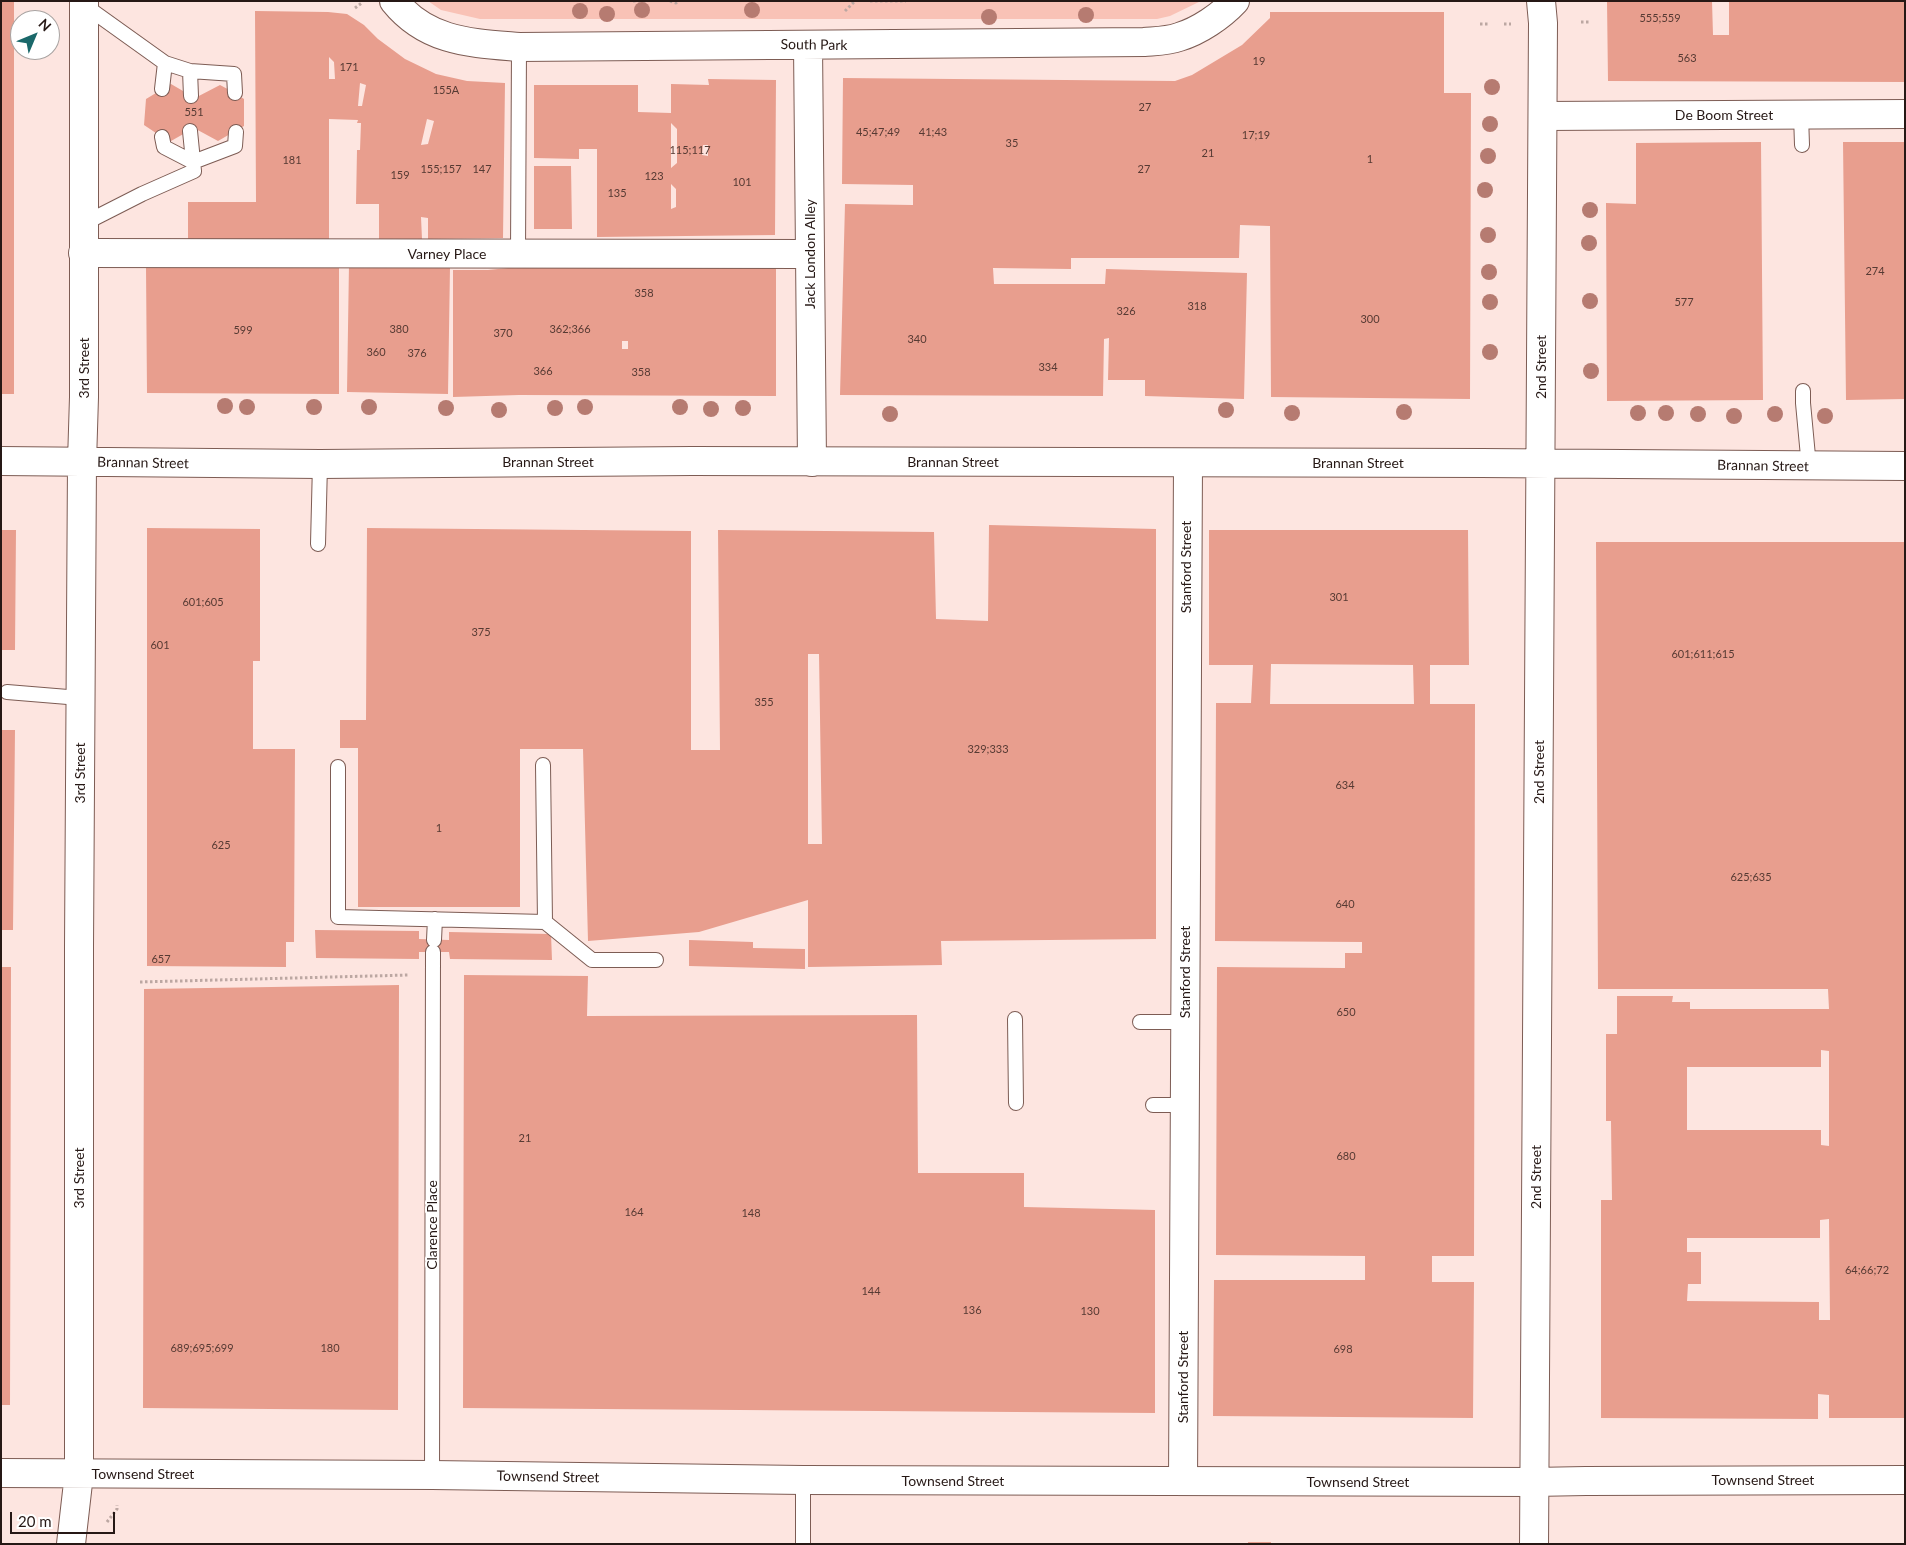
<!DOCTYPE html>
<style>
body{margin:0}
#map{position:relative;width:1906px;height:1545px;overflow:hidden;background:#fde5e0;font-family:Lato,sans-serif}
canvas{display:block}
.frame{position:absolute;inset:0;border:2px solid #261815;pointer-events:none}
.north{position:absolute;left:10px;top:10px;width:50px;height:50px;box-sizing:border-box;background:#fff;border:1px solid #a8a3a1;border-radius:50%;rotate:45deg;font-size:14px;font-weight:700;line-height:20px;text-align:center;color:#261815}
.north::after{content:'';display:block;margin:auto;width:18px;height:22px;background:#1a686a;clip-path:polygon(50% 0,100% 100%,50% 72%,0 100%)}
.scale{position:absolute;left:10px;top:1512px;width:105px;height:22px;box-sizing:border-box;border:2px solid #261815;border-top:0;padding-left:6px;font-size:15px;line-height:18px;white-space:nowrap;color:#261815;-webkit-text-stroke:4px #fff;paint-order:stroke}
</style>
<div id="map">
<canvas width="1906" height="1545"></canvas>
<div class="frame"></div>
<div class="north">N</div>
<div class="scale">20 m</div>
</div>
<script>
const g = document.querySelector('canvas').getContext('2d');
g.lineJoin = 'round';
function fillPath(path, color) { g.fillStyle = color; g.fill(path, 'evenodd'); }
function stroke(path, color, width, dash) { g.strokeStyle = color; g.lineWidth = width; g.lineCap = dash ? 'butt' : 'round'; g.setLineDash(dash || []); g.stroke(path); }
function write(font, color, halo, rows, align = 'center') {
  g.font = font + ' Lato,sans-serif'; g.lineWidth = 4; g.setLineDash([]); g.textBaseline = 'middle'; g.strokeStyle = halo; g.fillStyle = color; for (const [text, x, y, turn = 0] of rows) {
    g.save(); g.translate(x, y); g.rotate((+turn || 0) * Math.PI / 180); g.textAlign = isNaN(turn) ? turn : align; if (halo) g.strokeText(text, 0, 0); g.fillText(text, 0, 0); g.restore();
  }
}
fillPath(new Path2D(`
 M428,1H1201L1170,16L1157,19H480L441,10Z`), '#f9c2b6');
fillPath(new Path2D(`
 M1,1H14V394H1Z
 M1607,1H1712L1713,35H1729V1H1905V82L1608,81Z
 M255,11L328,12L347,14L364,25L378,39L405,59L436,74L467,81L505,83L503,238L428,239V218L421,217L422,239L379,240V204H356L357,150H360L361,123H357L358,120L329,119V239H188V202H256ZM329,57L334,62L335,79H329ZM360,83L366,85L362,106H358ZM427,119L434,121L428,144L421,145Z
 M1270,12H1444V93H1471L1470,399L1271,397L1270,226L1240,225L1239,258H1071V269L993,268L994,284H1105L1106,269L1247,273L1244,399L1145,396V380H1108L1109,338L1104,339L1103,396L840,395L845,204L913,205V185L842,184L843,78L1175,81L1192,75L1242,45L1270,18Z
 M708,79L776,80L775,235L597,237V149H579V159L534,158V85H638V112L671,113V84L709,85ZM671,123L677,129V163L671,168ZM703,145H708V156L702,155ZM671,184L676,189V207L671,209Z
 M171,84L195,98L220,85L235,93L244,99V126L218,141L194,128L171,141L162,137L144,125L146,99Z
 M1761,142L1763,400L1607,401L1606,203L1636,204V143Z
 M1843,142H1905V399L1846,400Z
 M534,166H571L572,229H534Z
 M349,264L450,267L448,394L347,392Z
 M146,267H339V394L147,393Z
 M518,267L776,268V396L519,395L453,397V270H488ZM622,341H628V349H622Z
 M989,525L1156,529V939L941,941L942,965L808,967V900L699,932L588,941L583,749H520V907H358V748H340V720H366L367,528L691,531V750H720L718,530L934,532L936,619L988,621ZM808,654H819L822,844H808Z
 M147,528L260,529V661H253V749H295L294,942H286V967L147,966Z
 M1,530H16L15,650H1Z
 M1209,530H1468L1469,665H1430V704H1475L1474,1256H1432V1282H1474L1473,1418L1213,1416L1214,1280H1365V1256L1216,1255L1217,967L1345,968V953H1362V942L1215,941L1216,703H1251L1253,665H1209ZM1271,664L1413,665L1414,704H1270Z
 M1596,542H1905V1418H1829V1395L1818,1394V1419L1601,1418V1200H1612L1611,1121H1606V1034H1617V996H1673L1672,1002H1690V1009H1829L1828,989H1598ZM1821,1050L1829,1051V1146L1821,1145V1130H1687V1067H1821ZM1829,1219L1830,1320H1819V1302L1687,1301L1688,1284H1701V1252H1687V1238H1820V1220Z
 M1,730H15L13,930H1Z
 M315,930L419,931V939L449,940V932L551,934L552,960L450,959L449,952H419V959L316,958Z
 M689,940L753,942V948L805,949V969L689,966Z
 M1,967H11L10,1405H1Z
 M464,975L588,976L587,1016L917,1015L918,1173H1024V1207L1155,1210V1413L463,1408Z
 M399,985L398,1410L143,1408L144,989Z
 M1248,1542H1271V1544H1248Z`), '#e89e8e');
const lane = new Path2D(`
 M84,5L165,63L190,71L234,74L235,93
 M190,71L191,96
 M162,89L165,63
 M1801,115L1802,145
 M162,137L164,147L193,162L235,146L236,132
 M83,224L142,194L194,171L190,131
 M518,254L519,47
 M1803,391V403L1809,467
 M318,544L320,464
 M7,692L80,698
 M543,765L545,922
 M338,767V917L545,922L592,960H656
 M434,940L435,919
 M1015,1019L1016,1103
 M1140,1022H1185
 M1153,1105H1185
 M432,1475L433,952
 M803,1480V1544`);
const street = new Path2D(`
 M394,1C427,42 471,43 519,47L1144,42C1155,41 1168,41 1179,37C1199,31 1221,16 1235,1
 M808,45L812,462
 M1543,116L1905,114
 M83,253L810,254
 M1183,1481L1188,463`);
const secondary = new Path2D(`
 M1,461L320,464L692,461L1481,463L1905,466
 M1,1473L432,1475L803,1480L1533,1482L1586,1481L1905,1480
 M71,1544L79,1474V946L82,462L84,397V1
 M1534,1544L1543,23L1541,1`);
stroke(lane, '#7d5c54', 16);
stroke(street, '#7d5c54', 30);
stroke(secondary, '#7d5c54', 30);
stroke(new Path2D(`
 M633,1H648
 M670,1L676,3L678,1
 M870,1H906
 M355,8L363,2
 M845,11L855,1
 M1581,22H1591
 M1480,24H1489
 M1504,24H1511
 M140,982L409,975
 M107,1522L117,1509V1505`), '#bca7a2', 3, [2.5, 2.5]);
stroke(lane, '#fff', 14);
stroke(street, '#fff', 28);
stroke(secondary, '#fff', 28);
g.fillStyle = '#b67b71';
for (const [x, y] of [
 [642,10],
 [752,10],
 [580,11],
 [607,14],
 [1086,15],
 [989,17],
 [1492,87],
 [1490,124],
 [1488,156],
 [1485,190],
 [1590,210],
 [1488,235],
 [1589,243],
 [1489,272],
 [1590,301],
 [1490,302],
 [1490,352],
 [1591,371],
 [225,406],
 [247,407],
 [314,407],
 [369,407],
 [585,407],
 [680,407],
 [446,408],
 [555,408],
 [743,408],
 [711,409],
 [499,410],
 [1226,410],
 [1404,412],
 [1292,413],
 [1638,413],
 [1666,413],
 [890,414],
 [1698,414],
 [1775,414],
 [1734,416],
 [1825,416]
]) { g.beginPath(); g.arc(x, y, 8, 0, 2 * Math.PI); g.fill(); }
write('11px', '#563a33', null, [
 ["555;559",1660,18],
 ["563",1687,58],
 ["19",1259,61],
 ["171",349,67],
 ["155A",446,90],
 ["27",1145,107],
 ["551",194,112],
 ["45;47;49",878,132],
 ["41;43",933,132],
 ["17;19",1256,135],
 ["35",1012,143],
 ["115;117",690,150],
 ["21",1208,153],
 ["1",1370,159],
 ["181",292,160],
 ["155;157",441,169],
 ["147",482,169],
 ["27",1144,169],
 ["159",400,175],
 ["123",654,176],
 ["101",742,182],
 ["135",617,193],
 ["274",1875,271],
 ["358",644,293],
 ["577",1684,302],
 ["318",1197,306],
 ["326",1126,311],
 ["300",1370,319],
 ["380",399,329],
 ["362;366",570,329],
 ["599",243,330],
 ["370",503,333],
 ["340",917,339],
 ["360",376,352],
 ["376",417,353],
 ["334",1048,367],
 ["366",543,371],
 ["358",641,372],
 ["301",1339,597],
 ["601;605",203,602],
 ["375",481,632],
 ["601",160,645],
 ["601;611;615",1703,654],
 ["355",764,702],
 ["329;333",988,749],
 ["634",1345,785],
 ["1",439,828],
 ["625",221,845],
 ["625;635",1751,877],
 ["640",1345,904],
 ["657",161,959],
 ["650",1346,1012],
 ["21",525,1138],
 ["680",1346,1156],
 ["164",634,1212],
 ["148",751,1213],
 ["64;66;72",1867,1270],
 ["144",871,1291],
 ["136",972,1310],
 ["130",1090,1311],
 ["689;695;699",202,1348],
 ["180",330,1348],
 ["698",1343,1349]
]);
write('14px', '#261815', '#fff', [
 ["South Park",814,45,1],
 ["De Boom Street",1724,115],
 ["Varney Place",447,254],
 ["Jack London Alley",810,254,-90],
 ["2nd Street",1541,367,-90],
 ["3rd Street",84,368,-90],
 ["Brannan Street",548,462],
 ["Brannan Street",953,462],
 ["Brannan Street",143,463,1],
 ["Brannan Street",1358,463],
 ["Brannan Street",1763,466,1],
 ["Stanford Street",1186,567,-90],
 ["2nd Street",1539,772,-90],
 ["3rd Street",80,773,-90],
 ["Stanford Street",1185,972,-90],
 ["2nd Street",1536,1177,-90],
 ["3rd Street",79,1178,-90],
 ["Clarence Place",432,1225,-90],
 ["Stanford Street",1183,1377,-90],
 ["Townsend Street",143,1474],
 ["Townsend Street",548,1477,1],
 ["Townsend Street",1763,1480],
 ["Townsend Street",953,1481],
 ["Townsend Street",1358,1482]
]);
</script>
